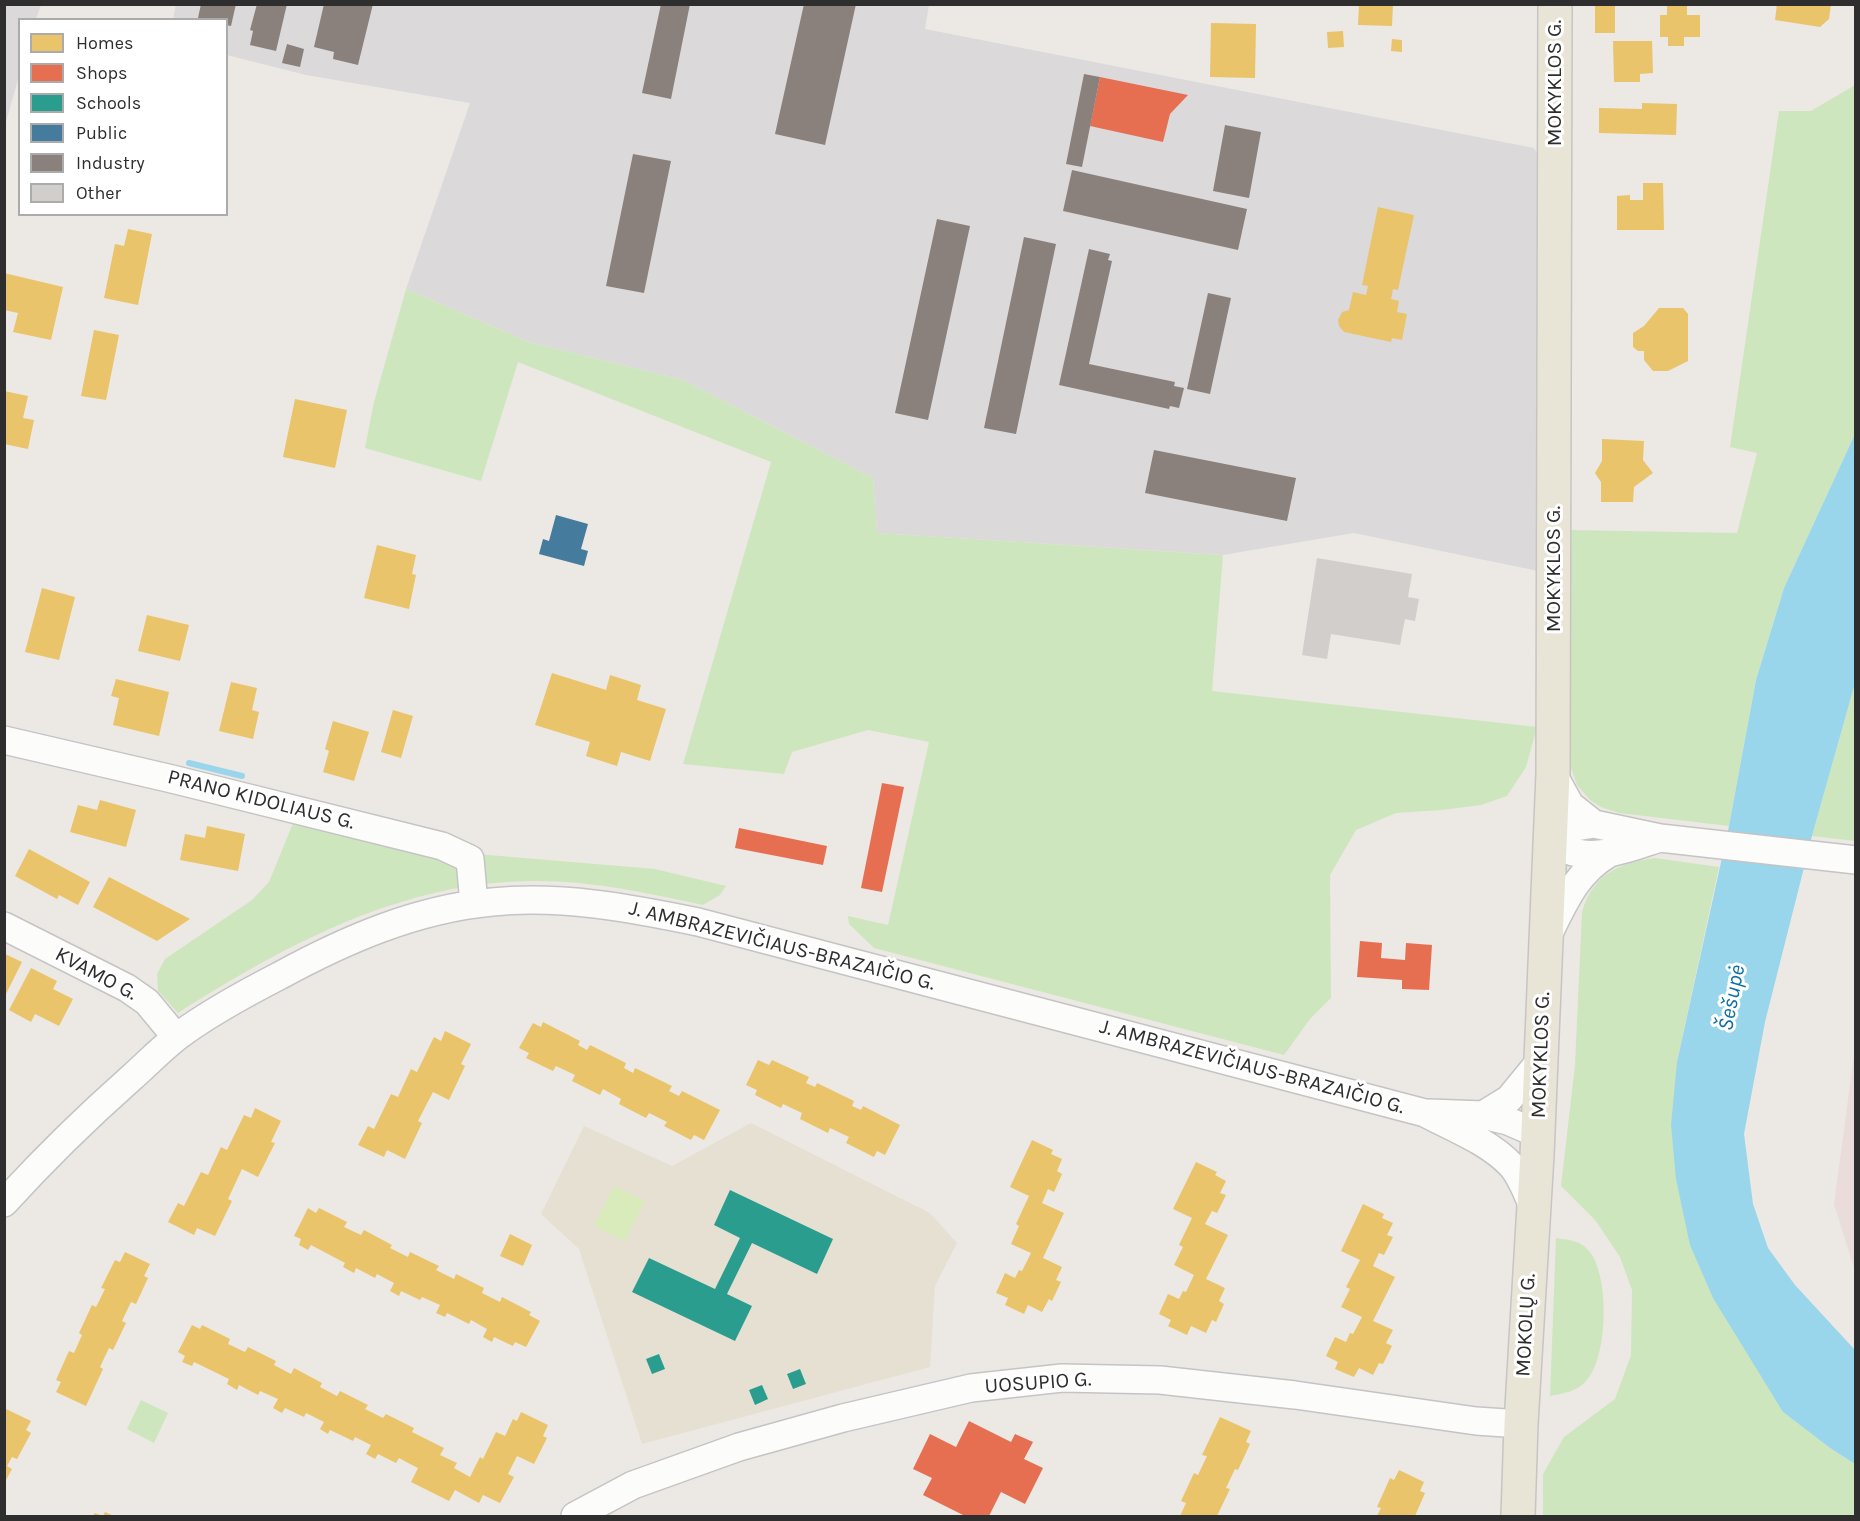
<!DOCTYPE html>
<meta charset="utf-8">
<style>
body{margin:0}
#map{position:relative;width:1860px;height:1521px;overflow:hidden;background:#ece8e4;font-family:Karla,sans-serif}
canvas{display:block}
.frame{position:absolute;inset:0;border:6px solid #2e2e2e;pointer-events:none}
.legend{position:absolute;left:18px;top:18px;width:210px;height:198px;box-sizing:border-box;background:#fff;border:2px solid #ababab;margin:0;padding:8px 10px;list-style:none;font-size:18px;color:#2e2e2e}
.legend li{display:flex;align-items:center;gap:12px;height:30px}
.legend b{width:30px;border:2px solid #ababab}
</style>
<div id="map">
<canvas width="1860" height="1521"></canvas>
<div class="frame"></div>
<ul class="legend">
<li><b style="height:16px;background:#e9c46a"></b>Homes</li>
<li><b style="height:16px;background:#e76f51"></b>Shops</li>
<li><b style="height:16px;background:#2a9d8f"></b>Schools</li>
<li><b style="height:16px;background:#457b9d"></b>Public</li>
<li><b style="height:16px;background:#8a817c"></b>Industry</li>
<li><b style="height:16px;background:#d1cecb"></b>Other</li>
</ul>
</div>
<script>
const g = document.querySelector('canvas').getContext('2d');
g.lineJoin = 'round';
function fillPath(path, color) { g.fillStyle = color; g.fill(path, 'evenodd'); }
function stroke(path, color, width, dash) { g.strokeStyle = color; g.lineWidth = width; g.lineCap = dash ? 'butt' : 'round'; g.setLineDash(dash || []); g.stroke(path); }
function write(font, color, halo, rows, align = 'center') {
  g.font = font + ' Karla,sans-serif'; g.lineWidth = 6; g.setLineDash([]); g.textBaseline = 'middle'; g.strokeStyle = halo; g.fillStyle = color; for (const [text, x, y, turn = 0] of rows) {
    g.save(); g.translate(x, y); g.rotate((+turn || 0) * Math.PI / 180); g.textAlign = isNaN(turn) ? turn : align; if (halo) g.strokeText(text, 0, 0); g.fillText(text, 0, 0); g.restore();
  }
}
fillPath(new Path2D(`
 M176,4L929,5L925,29L1534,148L1545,168L1538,571L1354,533L1223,555L877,533L873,478L683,380L529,342L406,289L470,103L306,75L227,55L226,20H173Z
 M4,5H41L36,19L20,20L19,76L6,122Z`), '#dcd9db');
fillPath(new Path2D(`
 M751,1123L930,1213L957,1243L935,1286L930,1367L642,1444L579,1249L541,1214L584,1126L672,1166Z`), '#e6e0d3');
fillPath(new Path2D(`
 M1855,1048V1271L1834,1204Z`), '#e9dcdb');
fillPath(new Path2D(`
 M1855,85V434L1784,588L1756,680L1729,826L1619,813L1601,807L1590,800L1577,785L1571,768L1565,728L1568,530L1737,533L1757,453L1730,447L1779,111H1811Z
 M406,289L529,342L683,380L873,478L877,533L1223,555L1212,691L1537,727L1526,767L1507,796L1481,805L1442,810L1396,813L1356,830L1330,875L1331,998L1310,1019L1284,1055L874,948L849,924L848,916L888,925L929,742L868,730L792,752L784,774L683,764L771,462L518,362L481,481L365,448L374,402Z
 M1855,683V841L1812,836Z
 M298,811L476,854L655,869L726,886L720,895L703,905C648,893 593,881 537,881C406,880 286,944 178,1013L158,991L157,974L165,959L252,900L269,882Z
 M1655,858L1719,867L1677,1062L1783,1412L1830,1448L1855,1464V1516H1543V1474L1564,1437L1615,1399L1631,1355L1632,1290L1620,1257L1595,1220L1561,1186L1575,1065L1582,912C1593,874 1619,863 1655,858Z
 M1556,1238C1568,1240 1580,1240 1589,1251C1610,1276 1608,1356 1587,1380C1577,1392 1564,1393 1550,1396Z
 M141,1400L168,1413L154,1443L127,1429Z`), '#cee6be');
fillPath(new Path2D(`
 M614,1186L645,1201L625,1241L594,1226Z`), '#d9eabb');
fillPath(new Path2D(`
 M1855,434V683L1812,836L1765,1022L1744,1134L1753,1204L1768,1248L1795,1285L1855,1350V1464L1830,1448L1783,1412L1713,1298L1690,1245L1676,1179L1671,1125L1677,1062L1729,826L1756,680L1784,588Z`), '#99d6ec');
fillPath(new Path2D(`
 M1359,4H1393L1392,26L1358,25Z
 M1595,4H1615V33H1595Z
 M1667,4H1687V15H1700V37H1684V46H1668V37H1660V15H1667Z
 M1777,4H1831L1829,19L1820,27L1775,20Z
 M1211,23L1256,24L1255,78L1210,77Z
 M1343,31L1344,47L1328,48L1327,32Z
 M1392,39L1402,40V52L1391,51Z
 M1613,41H1652L1653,73L1640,74V82H1614Z
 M1642,103L1677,104L1676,135L1599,133V108L1642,109Z
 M1643,183H1663L1664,230H1617V196L1630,195V200H1643Z
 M1378,207L1414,215L1398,290L1393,289L1391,299L1399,301L1397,312L1407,314L1402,340L1392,338L1391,342L1344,332L1339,326L1338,320L1342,312L1349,310L1353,292L1366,295L1368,286L1362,285Z
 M128,229L152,234L138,305L104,298L115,244L124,246Z
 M4,273L63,287L51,340L13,332L18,313L4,310Z
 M1659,308H1683L1688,314V361L1668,371H1653L1644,360V351H1638L1633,347V333L1644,326Z
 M94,330L119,335L106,400L81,396Z
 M4,391L28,396L23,418L34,420L28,449L4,444Z
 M295,399L347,410L335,468L283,457Z
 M1602,439L1644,441L1643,460L1653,473L1634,487L1633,502H1601V482L1595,473L1602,461Z
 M377,545L416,555L412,574L416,575L409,609L364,598Z
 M42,588L75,597L59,660L25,652Z
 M147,615L189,625L180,661L138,651Z
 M552,673L606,690L610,675L641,685L637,700L666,709L650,761L621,752L617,766L586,756L590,742L535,725Z
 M116,679L169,692L159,736L113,725L119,698L111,696Z
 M231,682L257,688L252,710L259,712L253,739L219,731Z
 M393,710L413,716L401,758L381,752Z
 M333,721L369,732L354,781L323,772L329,751L325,749Z
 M100,800L136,810L126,847L70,832L78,805L97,810Z
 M207,826L245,834L238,871L180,860L185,834L205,838Z
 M29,849L90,882L78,905L59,895L57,899L15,876Z
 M109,877L190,919L157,941L93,907Z
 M5,954L22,962L5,996Z
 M31,968L57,981L53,989L73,999L59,1026L35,1014L31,1022L9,1010Z
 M543,1022L580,1041L578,1045L587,1050L590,1045L626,1063L624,1068L633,1073L635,1068L672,1086L669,1091L679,1096L682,1091L720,1110L704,1140L694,1135L691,1140L664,1126L667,1122L649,1113L646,1118L619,1104L621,1099L603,1089L600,1095L572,1081L575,1075L556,1066L553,1071L526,1058L529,1053L519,1048L533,1023L541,1027Z
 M445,1031L471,1044L461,1064L465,1066L449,1100L433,1092L418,1121L422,1123L405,1159L387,1150L384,1157L358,1145L368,1126L374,1129L391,1094L398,1097L411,1069L417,1072L434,1037L441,1041Z
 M758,1060L769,1065L772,1060L809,1077L806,1083L815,1087L817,1083L854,1101L852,1106L861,1110L863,1106L900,1125L885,1155L877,1151L874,1157L846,1143L849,1137L830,1128L828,1133L800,1119L802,1113L783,1104L781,1108L755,1095L757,1090L746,1085Z
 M255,1108L281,1121L271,1142L275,1143L258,1177L242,1169L228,1199L232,1201L215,1236L197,1228L194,1235L168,1222L178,1203L184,1206L201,1172L208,1175L221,1147L227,1150L244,1115L251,1118Z
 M1032,1140L1053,1150L1051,1154L1062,1159L1057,1171L1062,1174L1054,1192L1048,1189L1042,1203L1064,1213L1043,1258L1062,1267L1056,1280L1061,1282L1052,1301L1049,1299L1042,1312L1028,1305L1024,1314L1005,1305L1008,1298L996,1293L1005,1273L1015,1278L1019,1270L1022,1271L1031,1253L1011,1244L1019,1226L1016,1224L1029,1196L1010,1187Z
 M1196,1162L1217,1172L1215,1175L1226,1181L1220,1193L1226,1195L1217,1213L1212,1211L1205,1224L1228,1235L1206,1279L1225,1288L1219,1301L1224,1304L1216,1322L1212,1320L1206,1333L1191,1326L1187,1335L1168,1326L1171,1320L1159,1314L1168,1294L1179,1299L1183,1291L1186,1292L1194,1275L1174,1265L1183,1247L1179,1245L1192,1218L1173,1209Z
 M1363,1204L1384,1214L1382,1218L1393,1223L1387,1235L1393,1237L1384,1255L1379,1253L1373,1266L1395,1277L1373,1321L1393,1330L1386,1343L1392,1346L1383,1364L1379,1363L1373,1375L1359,1368L1354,1377L1335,1369L1338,1362L1326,1356L1335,1337L1346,1342L1350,1333L1353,1334L1362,1317L1341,1307L1350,1289L1346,1287L1360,1260L1341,1251Z
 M308,1208L316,1213L319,1208L347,1222L344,1227L361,1235L364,1230L392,1245L390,1248L408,1257L410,1252L439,1266L436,1270L454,1279L456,1274L484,1288L482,1293L500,1302L502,1297L531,1312L529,1315L540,1321L526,1347L515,1342L513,1346L494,1337L492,1342L483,1337L487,1329L471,1320L469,1324L447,1313L445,1317L436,1313L440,1305L422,1297L420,1300L401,1291L399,1296L390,1291L394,1283L377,1274L375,1278L356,1268L354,1273L343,1267L345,1263L311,1245L308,1250L299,1245L301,1239L294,1236Z
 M510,1234L532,1245L523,1266L500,1256Z
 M125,1252L150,1264L144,1276L148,1278L136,1304L131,1302L122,1321L126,1323L113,1350L109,1348L100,1367L103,1369L86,1406L56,1392L61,1382L56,1380L69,1351L74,1353L82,1335L79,1333L92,1305L96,1307L105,1289L101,1288L115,1260L120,1262Z
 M192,1325L200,1329L202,1325L230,1339L228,1344L245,1352L248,1347L276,1361L274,1365L291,1374L294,1368L322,1383L320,1387L337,1396L340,1391L368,1405L365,1409L383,1418L386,1414L414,1428L412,1432L444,1448L440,1455L457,1463L454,1468L470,1477L480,1457L483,1459L496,1432L505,1436L513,1419L517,1421L521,1412L548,1425L543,1436L547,1438L534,1464L517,1456L508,1474L514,1477L500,1503L483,1495L479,1503L455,1490L449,1501L411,1482L418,1468L410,1464L399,1458L396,1463L378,1454L375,1459L366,1454L371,1445L355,1437L353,1441L330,1430L328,1434L320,1429L324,1422L306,1413L304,1417L285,1408L282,1413L273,1408L278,1399L260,1391L258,1395L239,1385L237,1390L227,1384L229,1379L194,1362L192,1366L182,1362L185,1356L178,1352Z
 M4,1408L31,1421L26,1430L31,1433L17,1459L12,1457L7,1466L12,1469L4,1484Z
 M1220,1417L1251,1431L1246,1442L1250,1444L1238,1470L1235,1469L1226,1488L1230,1489L1217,1516H1180L1186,1503L1181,1501L1194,1473L1198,1475L1207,1456L1202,1455Z
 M1399,1470L1424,1482L1420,1491L1425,1493L1415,1516H1377L1381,1508L1377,1507L1390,1478L1394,1480Z
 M105,1512L114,1516H93L95,1513L103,1516Z`), '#e9c46a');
fillPath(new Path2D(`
 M1100,77L1188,95L1170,114L1163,142L1090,126Z
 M882,783L904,787L882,892L861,888Z
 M739,828L827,846L823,865L735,848Z
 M1360,941L1382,943L1381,958L1405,960L1406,943L1432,945L1429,990L1402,989V980L1357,977Z
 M969,1421L1011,1442L1015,1434L1033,1442L1024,1459L1043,1468L1025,1504L1001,1492L989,1516H965L923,1495L932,1478L913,1469L930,1434L956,1447Z`), '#e76f51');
fillPath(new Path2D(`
 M730,1190L833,1239L817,1274L752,1243L727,1294L752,1306L735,1341L632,1292L649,1258L715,1289L740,1238L714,1225Z
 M659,1354L665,1369L652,1374L646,1359Z
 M800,1369L806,1384L793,1389L787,1374Z
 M762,1385L768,1399L755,1405L749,1390Z`), '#2a9d8f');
fillPath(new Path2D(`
 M556,515L588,524L581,549L588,551L584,566L539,554L543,539L549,541Z`), '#457b9d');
fillPath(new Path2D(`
 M201,4H236L231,26L226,25V20L198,18Z
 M257,4H287L276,51L250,45L253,31L250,30Z
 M324,4H373L358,65L333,59L334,52L314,47Z
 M661,4H690L671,99L642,93Z
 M804,4H856L825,145L775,134Z
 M287,44L304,49L300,67L282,63Z
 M1084,74L1100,77L1082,167L1066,164Z
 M1225,125L1261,132L1249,198L1213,191Z
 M633,154L671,161L644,293L606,286Z
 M1072,170L1247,209L1238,250L1063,211Z
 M937,219L970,226L928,420L895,413Z
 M1024,237L1056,244L1016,434L984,428Z
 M1089,249L1110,254L1108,260L1112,261L1089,364L1175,382L1174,386L1184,388L1179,408L1170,406L1169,409L1059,385Z
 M1208,293L1231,298L1210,394L1187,389Z
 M1154,450L1296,478L1287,521L1145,493Z`), '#8a817c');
stroke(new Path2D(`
 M189,763L242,776`), '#99d6ec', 6);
fillPath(new Path2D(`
 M1317,558L1412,574L1408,597L1419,599L1415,621L1405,619L1400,645L1331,634L1327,659L1302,655Z`), '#d1cecb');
const minor = new Path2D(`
 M4,740L172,779L442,846L470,859L474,904
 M1553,774L1570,805L1594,824
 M1660,838C1631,847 1597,862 1567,850C1561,848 1556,844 1550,840L1561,833L1576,827L1594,824L1660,838L1856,860
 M4,926L127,988L147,1002L176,1037
 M1548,935C1564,903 1576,873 1608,854
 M1429,1113L1483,1115L1508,1121L1538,1134
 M1483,1115L1509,1099L1541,1060
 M4,1203C44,1159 86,1118 130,1079C146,1065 161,1049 178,1036C209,1013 244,994 279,976C345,940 416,909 492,902C561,895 630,908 698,922L1425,1113C1453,1128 1488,1141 1511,1165C1521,1176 1527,1193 1533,1207
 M575,1516L633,1485L739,1447L843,1418L971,1388L1062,1378L1160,1380L1295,1395L1476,1421L1521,1424`);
const major = new Path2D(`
 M1518,1516L1521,1424L1537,1155L1553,774L1555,4`);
stroke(minor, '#c5c4c5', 30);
stroke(major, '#c6c5c4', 36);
stroke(minor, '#fcfcfb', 27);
stroke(major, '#e8e4d6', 33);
write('21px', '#2e2e2e', '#fff', [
 ["MOKYKLOS G.",1555,83,-90],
 ["MOKYKLOS G.",1554,569,-90],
 ["PRANO KIDOLIAUS G.",261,800,14],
 ["J. AMBRAZEVIČIAUS-BRAZAIČIO G.",782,946,14],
 ["KVAMO G.",96,974,28],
 ["MOKYKLOS G.",1541,1055,-88],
 ["J. AMBRAZEVIČIAUS-BRAZAIČIO G.",1252,1067,15],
 ["MOKOLŲ G.",1526,1325,-87],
 ["UOSUPIO G.",1038,1383,-4]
]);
write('italic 22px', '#0d6fa3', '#fff', [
 ["Šešupė",1732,998,-79]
]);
</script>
